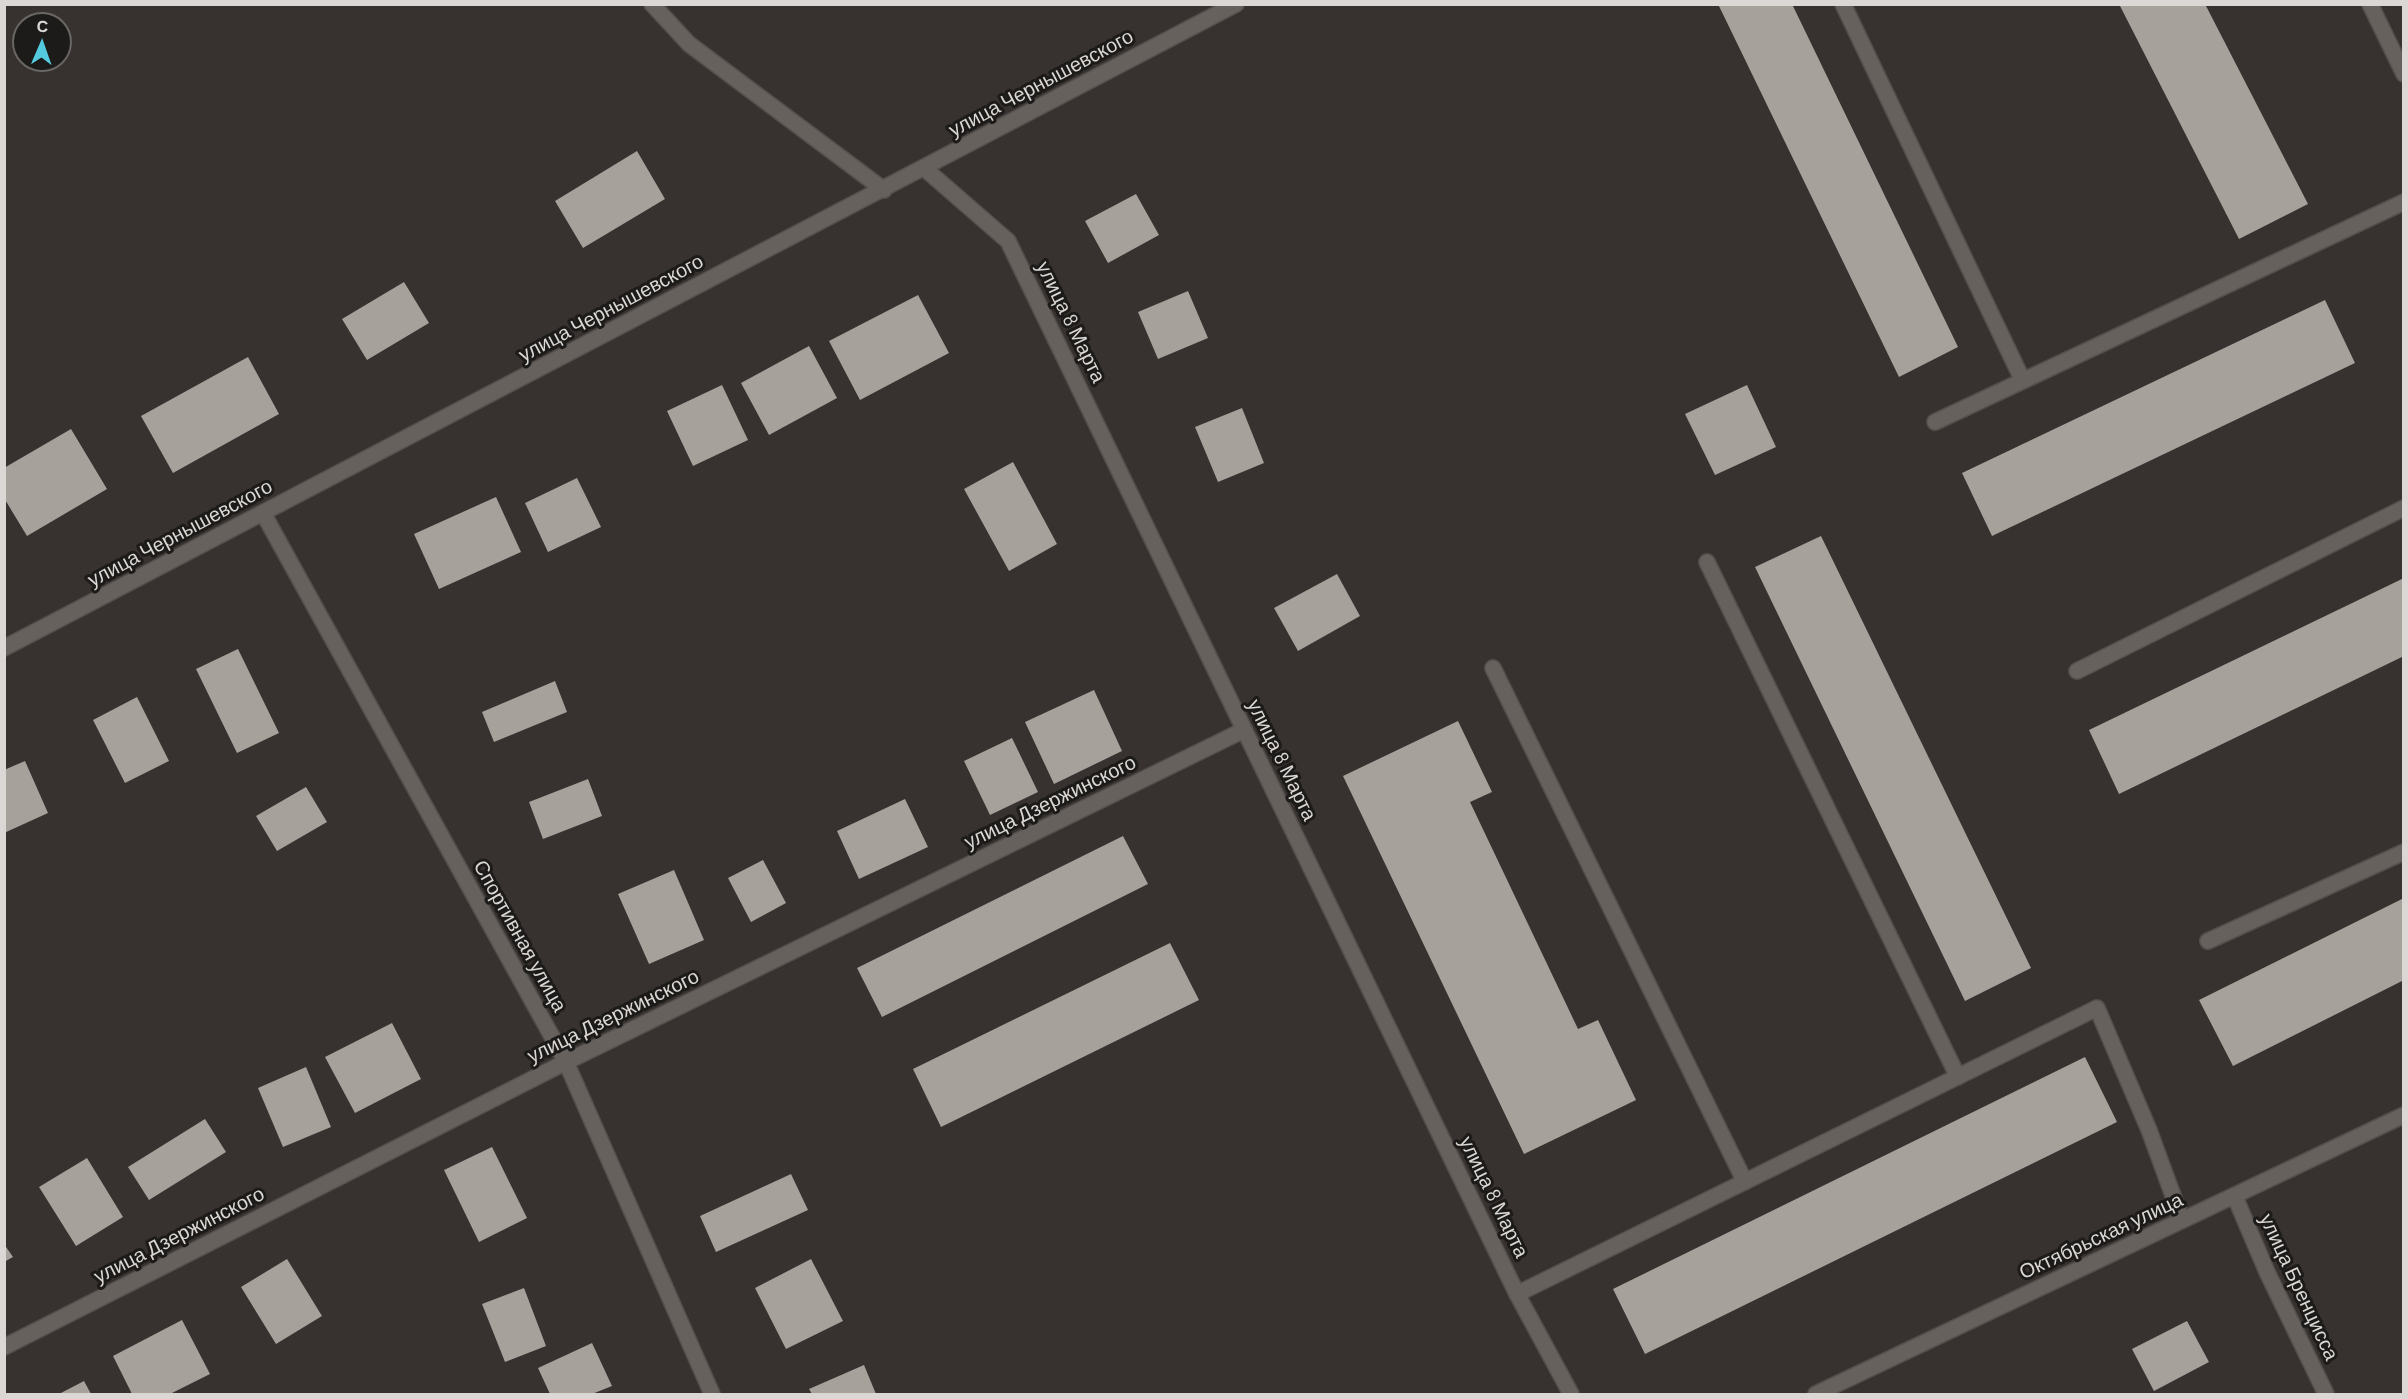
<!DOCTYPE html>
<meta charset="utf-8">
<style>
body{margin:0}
#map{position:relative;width:2408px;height:1399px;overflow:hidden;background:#37322f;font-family:Barlow,sans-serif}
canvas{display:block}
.frame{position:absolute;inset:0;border:6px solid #dad7d4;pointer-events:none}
.north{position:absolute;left:12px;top:12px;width:60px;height:60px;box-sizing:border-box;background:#1d1b19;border:2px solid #696664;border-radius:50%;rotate:2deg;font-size:16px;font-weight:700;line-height:24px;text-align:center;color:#dad7d4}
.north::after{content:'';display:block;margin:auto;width:21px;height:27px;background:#54cade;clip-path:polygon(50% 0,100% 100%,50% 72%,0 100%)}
</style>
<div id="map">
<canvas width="2408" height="1399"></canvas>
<div class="frame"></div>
<div class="north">С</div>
</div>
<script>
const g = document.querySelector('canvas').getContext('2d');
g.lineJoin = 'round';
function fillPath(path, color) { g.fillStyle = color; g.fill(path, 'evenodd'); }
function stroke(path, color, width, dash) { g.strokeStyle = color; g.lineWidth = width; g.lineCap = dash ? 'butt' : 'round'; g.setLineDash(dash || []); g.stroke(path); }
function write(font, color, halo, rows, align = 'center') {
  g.font = font + ' Barlow,sans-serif'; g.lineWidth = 6; g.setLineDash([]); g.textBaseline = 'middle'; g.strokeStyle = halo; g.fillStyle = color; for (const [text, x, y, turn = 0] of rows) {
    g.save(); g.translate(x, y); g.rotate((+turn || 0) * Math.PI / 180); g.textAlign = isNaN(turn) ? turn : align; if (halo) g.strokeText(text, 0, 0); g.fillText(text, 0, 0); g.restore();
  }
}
fillPath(new Path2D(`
 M1718,4H1792L1958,347L1899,377Z
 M2119,4H2205L2308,204L2239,239Z
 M637,151L665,199L583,248L555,201Z
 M1136,194L1159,235L1108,263L1085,221Z
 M404,282L429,323L367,360L342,319Z
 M1188,291L1208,338L1158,359L1138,312Z
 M918,295L949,353L860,400L829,341Z
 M2325,300L2355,363L1992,536L1962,473Z
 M809,346L837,398L769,435L741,383Z
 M248,357L279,414L173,473L141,416Z
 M722,385L748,440L693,466L667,411Z
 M1747,385L1776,447L1715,475L1685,414Z
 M1242,408L1264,463L1218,482L1195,427Z
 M71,429L107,489L27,536L4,498V468Z
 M1013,462L1057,544L1009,571L964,489Z
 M577,478L601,527L548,552L525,503Z
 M496,497L521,552L439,589L414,534Z
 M1821,536L2031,968L1965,1001L1755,567Z
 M1337,574L1360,616L1298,651L1274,608Z
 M2404,578V656L2119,794L2089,730Z
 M238,649L279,733L237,753L196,669Z
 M555,681L567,712L494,742L482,712Z
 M1094,690L1122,751L1054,784L1025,722Z
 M137,697L169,761L125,783L93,720Z
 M1458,721L1492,792L1470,802L1578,1029L1598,1020L1636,1100L1524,1154L1343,776Z
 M1012,738L1038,792L990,815L964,761Z
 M25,761L48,813L4,833V770Z
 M588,779L602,816L543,839L529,802Z
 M306,787L327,822L277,851L256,816Z
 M905,799L928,847L859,879L837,831Z
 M1123,836L1148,884L882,1017L857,968Z
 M763,860L786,903L751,922L728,878Z
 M674,870L704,940L649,964L618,894Z
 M2404,898V980L2233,1066L2199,1000Z
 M1170,943L1199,1000L941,1127L913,1069Z
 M392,1023L421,1079L355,1113L325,1057Z
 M2085,1057L2117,1122L1645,1354L1613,1289Z
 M306,1067L331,1127L283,1147L258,1088Z
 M205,1119L226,1152L149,1200L128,1167Z
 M492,1147L527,1218L479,1242L444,1170Z
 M87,1158L123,1217L76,1246L39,1187Z
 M791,1174L808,1210L716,1252L700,1216Z
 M4,1244L13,1257L4,1262Z
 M287,1259L322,1316L276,1344L241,1287Z
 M811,1259L843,1321L786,1349L755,1288Z
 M524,1288L546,1346L505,1362L482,1304Z
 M182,1320L210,1374L170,1394H132L113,1356Z
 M2187,1321L2209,1362L2154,1391L2132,1349Z
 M592,1343L612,1386L592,1394H550L538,1368Z
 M864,1365L876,1394H812L809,1389Z
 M84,1381L91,1394H59Z`), '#a7a19c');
const service = new Path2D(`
 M652,4L689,44L884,190
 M1843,4L2023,381
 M1935,422L2404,202
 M1707,562L1958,1077
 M1493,668L1745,1182
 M2077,671L2404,508
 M2208,941L2404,852
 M1517,1294L2097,1008L2149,1130L2182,1220`);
const minor = new Path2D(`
 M2370,4L2404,74
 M924,168L1008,241L1517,1294L1571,1394
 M263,513L566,1062L712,1394
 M4,648L1236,4
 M2235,1197L2267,1272L2326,1394
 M4,1347L566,1062L1244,730
 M1816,1394L2404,1115`);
stroke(service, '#534f4c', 18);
stroke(minor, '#534f4c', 18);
stroke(service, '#66615d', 15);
stroke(minor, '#66615d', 15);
write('20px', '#dad7d4', '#1d1b19', [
 ["улица Чернышевского",1041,83,-28],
 ["улица Чернышевского",611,308,-28],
 ["улица 8 Марта",1071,322,64],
 ["улица Чернышевского",180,533,-28],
 ["улица 8 Марта",1282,760,64],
 ["улица Дзержинского",1050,802,-26],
 ["Спортивная улица",520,936,61],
 ["улица Дзержинского",613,1016,-26],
 ["улица 8 Марта",1494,1197,64],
 ["улица Дзержинского",179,1235,-27],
 ["Октябрьская улица",2101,1236,-25],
 ["улица Бренцисса",2299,1287,65]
]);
</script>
